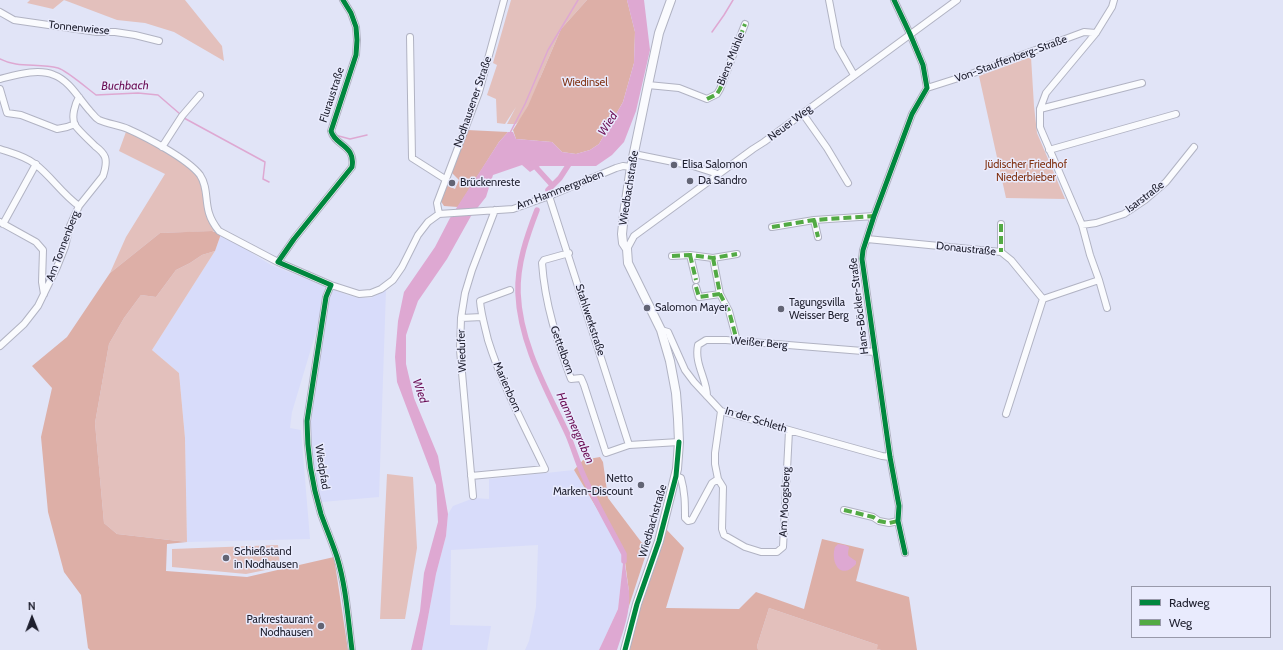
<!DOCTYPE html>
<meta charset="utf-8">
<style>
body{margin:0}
#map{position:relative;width:1283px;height:650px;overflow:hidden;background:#e1e4f7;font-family:Cabin,sans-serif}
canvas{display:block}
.legend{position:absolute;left:1131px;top:586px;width:140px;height:52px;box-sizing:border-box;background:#e9ebfd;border:1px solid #9899aa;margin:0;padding:5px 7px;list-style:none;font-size:12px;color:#1e1f2e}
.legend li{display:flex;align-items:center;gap:8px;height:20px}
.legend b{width:20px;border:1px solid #9899aa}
.north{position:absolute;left:12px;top:598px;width:40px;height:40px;-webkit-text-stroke:3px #e9ebfd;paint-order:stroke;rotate:359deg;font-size:11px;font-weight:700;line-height:16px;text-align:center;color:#1e1f2e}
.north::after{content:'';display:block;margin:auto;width:14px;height:18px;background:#1e1f2e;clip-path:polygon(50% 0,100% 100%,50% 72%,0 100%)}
</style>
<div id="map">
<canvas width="1283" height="650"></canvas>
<ul class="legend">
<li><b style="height:5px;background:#00873e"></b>Radweg</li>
<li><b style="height:5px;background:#52aa44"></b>Weg</li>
</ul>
<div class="north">N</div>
</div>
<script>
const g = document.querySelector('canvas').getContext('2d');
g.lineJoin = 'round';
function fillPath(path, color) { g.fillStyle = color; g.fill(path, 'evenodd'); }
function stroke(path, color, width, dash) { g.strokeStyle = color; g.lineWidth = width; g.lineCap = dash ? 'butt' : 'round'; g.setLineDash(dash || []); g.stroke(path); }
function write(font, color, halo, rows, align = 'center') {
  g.font = font + ' Cabin,sans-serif'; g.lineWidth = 3; g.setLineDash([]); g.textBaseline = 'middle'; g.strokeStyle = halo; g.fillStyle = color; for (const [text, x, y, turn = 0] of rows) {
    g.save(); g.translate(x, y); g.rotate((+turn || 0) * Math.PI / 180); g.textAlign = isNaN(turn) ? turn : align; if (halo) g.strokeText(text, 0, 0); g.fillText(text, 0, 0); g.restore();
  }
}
fillPath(new Path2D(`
 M221,234L271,265L347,295L359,298H371L386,290L379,497L322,502L319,493L308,432L325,302L292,412L290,428L301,430L310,539L187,542L185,438L179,373L152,350L215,251Z
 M574,470L624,554L618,609L599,650H525L529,641L536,607L538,545L451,550L450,625L491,626L487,650H422L436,574L446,536L448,514L453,506L474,498L489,499V479Z`), '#d8dcfa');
fillPath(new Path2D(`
 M30,0H185L222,46L224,61L174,32L145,23L117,20L64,0L53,9L27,3Z
 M511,0H587L561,29L540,78L563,96L519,121L516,124H507L516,107L505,124L497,123L496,99L487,95L497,65L493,63Z
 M1031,57L1034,106L1037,133L1065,199L1006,198L979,76Z
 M127,129L192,167L205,185L209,213L219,231L160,233L110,273L126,237L165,174L119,151Z
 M215,251L152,350L179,373L185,438L187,542L117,534L104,523L95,423L109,344L124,318L141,295L156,297L176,270L190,263L202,255Z
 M387,474L413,477L417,548L405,619H380Z
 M278,545L280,567L246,574L172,567V549Z
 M769,608L878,645V649L881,650H758L757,646Z`), '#e3c0bc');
fillPath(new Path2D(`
 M587,0H627L635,32L634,63L623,102L599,144L590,150L576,154L562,152L552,142L516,139L513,130L528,106L561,29Z
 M467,130L508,132L499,142L458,207L444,206L440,200L446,185L455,189L459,180L451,172Z
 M212,231L221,234L215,251L202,255L190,263L176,270L156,297L141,295L124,318L109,344L95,423L104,523L117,534L187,542L167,544L166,571L247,577L334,557L348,650H90L88,648L81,595L64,572L48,512L41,437L52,388L32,366L67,337L110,273L160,233Z
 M600,457L603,462L608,498L642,543L649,542V545L628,609L629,592L624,554L574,470L583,460Z
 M666,529L684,548L666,608L739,609L756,592L804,609L822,539L864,549L856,581L909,597L917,650H881L877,649L878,645L769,608L757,646L758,650H629L641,605Z`), '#ddafa7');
fillPath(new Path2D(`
 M627,0H644L650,50L636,111L624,142L612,155L596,166H540L530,172L522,165L493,175L486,197L471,216L447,259L418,301L406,335V364L414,398L438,456L448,514L446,536L436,574L422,650H411L420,611L424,573L438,522L436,485L397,382L395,357L398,321L404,292L435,247L450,218L499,142L508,132H513L516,139L552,142L562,152L576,154L590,150L599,144L623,102L634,63L635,32Z
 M838,544L845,545L849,547C847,558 848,555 856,561V564C841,581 830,563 835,547Z
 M624,554C625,566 627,579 629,591C631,611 623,632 617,650H599L618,609Z`), '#dea8d2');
stroke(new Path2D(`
 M712,32L724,15L733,0
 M0,59C17,68 39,63 58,68C66,70 88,89 96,95L138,93L158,95L180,114
 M184,118L265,162L263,179L269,182
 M510,133L525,104L548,50L578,0
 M335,135L350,139L367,135`), '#dea8d2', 1.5);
stroke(new Path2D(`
 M532,163L552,185
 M548,190L560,178L571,161
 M537,210C527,236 517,264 518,293C520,344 547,390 568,435C573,447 577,460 582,472C594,500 610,527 624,554V561`), '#dea8d2', 5.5);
const minor = new Path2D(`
 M829,0L838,47L854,75
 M894,0L910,34L923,65L927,88L912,114L874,216L863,250L862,259L890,457L899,506L898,521L905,553
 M0,12L14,20L97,32H115L135,35L159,41
 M410,37L412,158L445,179
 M0,79C16,75 38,68 54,75C70,81 79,99 90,111C93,114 95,118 99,120C108,124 119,125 128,129C146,137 188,159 200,175C208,187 205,200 209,213C211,220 215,226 219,231L278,262L331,285L359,294L371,293L381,289L393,280L402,267L418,235L428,222L439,214L513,209L549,196L616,168L623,166L631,167
 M648,85L679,88L707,99L717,94L720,89L745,24
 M927,88L971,74L1084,32L1096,33
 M0,89L7,113L21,115L57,129L67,127L75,124
 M1040,109L1142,83
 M803,114L827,148L848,183
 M162,147L182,116L200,95
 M0,149C12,153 25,156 35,164C51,176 62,194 79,206
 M1049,150L1176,114
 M634,154L693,166L715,173L717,175
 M549,196L629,445
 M439,214L437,203L479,92L504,0
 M814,220L818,237
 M0,222L36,242L43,250L42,282L44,294
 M3,224L36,164
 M1001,224V252
 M1082,225L1096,223L1124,214L1145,200L1166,182L1194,147
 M772,227L814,220L874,216
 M867,239L1001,252L1011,260L1043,299
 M627,249L634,236L753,149L764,142L957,0
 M569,253L544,260L542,263C545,305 557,340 571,379L581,378L584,385L606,453L629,445L679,442
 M690,255L696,280
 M672,256L690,255L713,258L737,254
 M713,258L720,294L729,311L737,341
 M278,262L294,239L352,167C356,145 335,146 331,131L356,55L357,40L356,27L351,13L343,0
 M331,285L326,297L307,421C307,452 312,484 321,514C326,528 332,542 337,557C346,586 348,619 352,650
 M696,287L699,297L720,294
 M1043,299L1099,280
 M1107,308L1099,280L1090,255L1082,225L1042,132L1040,127V109L1046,93L1096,33L1112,7L1114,0
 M461,318L482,317
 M661,330L668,332L685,370L694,382L721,411L882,456L890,457
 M0,346L24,324L38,306L57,267L65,247L70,226L79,206L103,176C105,170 107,163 105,157C103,152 99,149 95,146C90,141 78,130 75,125C71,117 75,104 79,97
 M707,396C707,379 694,364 698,345L706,340H726L875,352
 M721,411L715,453V464L718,479L723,487L722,529L724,535L745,547L761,552H777L783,547L789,431
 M1006,414L1043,299
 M471,476L545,469C525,427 502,385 488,340C485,327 481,314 480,301L510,290
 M676,476L681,478C685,492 685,504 685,518L688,521L692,520L712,483L718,479
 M473,496L460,350L461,318L465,293L472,270L495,210
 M844,510L873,517L879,521L889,523L898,521`);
const major = new Path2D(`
 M625,650L637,604L659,541L677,469L679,442L678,419L676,393L670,361L661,330L628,263L627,249L623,243L622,234L624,214L631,167L648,85L659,33L671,0`);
stroke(minor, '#b1b3c3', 8);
stroke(major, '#b1b3c3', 10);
stroke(minor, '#fafbfe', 6);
stroke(major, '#fafbfe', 8);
stroke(new Path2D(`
 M707,99L717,94L720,89L745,24
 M814,220L818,237
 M1001,224V252
 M772,227L814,220L874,216
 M690,255L696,280
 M672,256L690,255L713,258L737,254
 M713,258L720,294L729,311L737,341
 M696,287L699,297L720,294
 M844,510L873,517L879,521L889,523L898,521`), '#52aa44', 4, [8, 4]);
stroke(new Path2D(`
 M343,0L351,13L356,27L357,40L356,55L331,131C335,146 356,145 352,167L294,239L278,262L331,285L326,297L307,421C307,452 312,484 321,514C326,528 332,542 337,557C346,586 348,619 352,650
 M894,0L910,34L923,65L927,88L912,114L874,216L863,250L862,259L890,457L899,506L898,521L905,553
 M625,650L637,604L659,541L676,476L679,442`), '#00873e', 5);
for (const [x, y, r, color] of [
 [674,165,4,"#626474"],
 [690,181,4,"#626474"],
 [452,183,4,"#626474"],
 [647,308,4,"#626474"],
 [781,309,4,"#626474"],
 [641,485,4,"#626474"],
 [226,558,4,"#626474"],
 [321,626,4,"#626474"]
]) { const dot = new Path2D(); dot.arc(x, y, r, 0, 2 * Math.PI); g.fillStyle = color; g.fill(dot); stroke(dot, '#e9ebfd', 1.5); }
write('11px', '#1e1f2e', '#e9ebfd', [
 ["Tonnenwiese",79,28,6],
 ["Biens Mühle",731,59,-68],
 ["Von-Stauffenberg-Straße",1011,59,-20],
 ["Fluraustraße",332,95,-72],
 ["Nodhausener Straße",473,102,-71],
 ["Neuer Weg",790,123,-37],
 ["Wiedbachstraße",629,188,-81],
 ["Am Hammergraben",560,190,-21],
 ["Isarstraße",1145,197,-37],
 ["Am Tonnenberg",63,246,-69],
 ["Donaustraße",966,249,6],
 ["Hans-Böckler-Straße",859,306,-97],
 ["Stahlwerkstraße",590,320,72],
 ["Weißer Berg",759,343,5],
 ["Gettelborn",562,350,70],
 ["Wiedufer",462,351,-92],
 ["Marienborn",507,387,66],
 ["In der Schleth",756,420,17],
 ["Wiedpfad",322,467,81],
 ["Am Moogsberg",785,502,-87],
 ["Wiedbachstraße",653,521,-74]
]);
write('11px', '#813314', '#e9ebfd', [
 ["Wiedinsel",585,83],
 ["Jüdischer Friedhof",1026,165],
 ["Niederbieber",1026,178]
]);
write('11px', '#1e1f2e', '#e9ebfd', [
 ["Elisa Salomon",682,165],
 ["Da Sandro",698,181],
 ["Brückenreste",460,183],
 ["Tagungsvilla",789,303],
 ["Weisser Berg",789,316],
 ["Salomon Mayer",655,308],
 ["Netto",633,479,"right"],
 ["Marken-Discount",633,492,"right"],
 ["Schießstand",234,552],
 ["in Nodhausen",234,565],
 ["Parkrestaurant",313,620,"right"],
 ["Nodhausen",313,633,"right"]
], 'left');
write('italic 12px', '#6b0e55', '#e9ebfd', [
 ["Buchbach",125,86,-1],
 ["Wied",608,124,-58],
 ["Wied",420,391,71],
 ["Hammergraben",575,428,66]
]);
</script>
